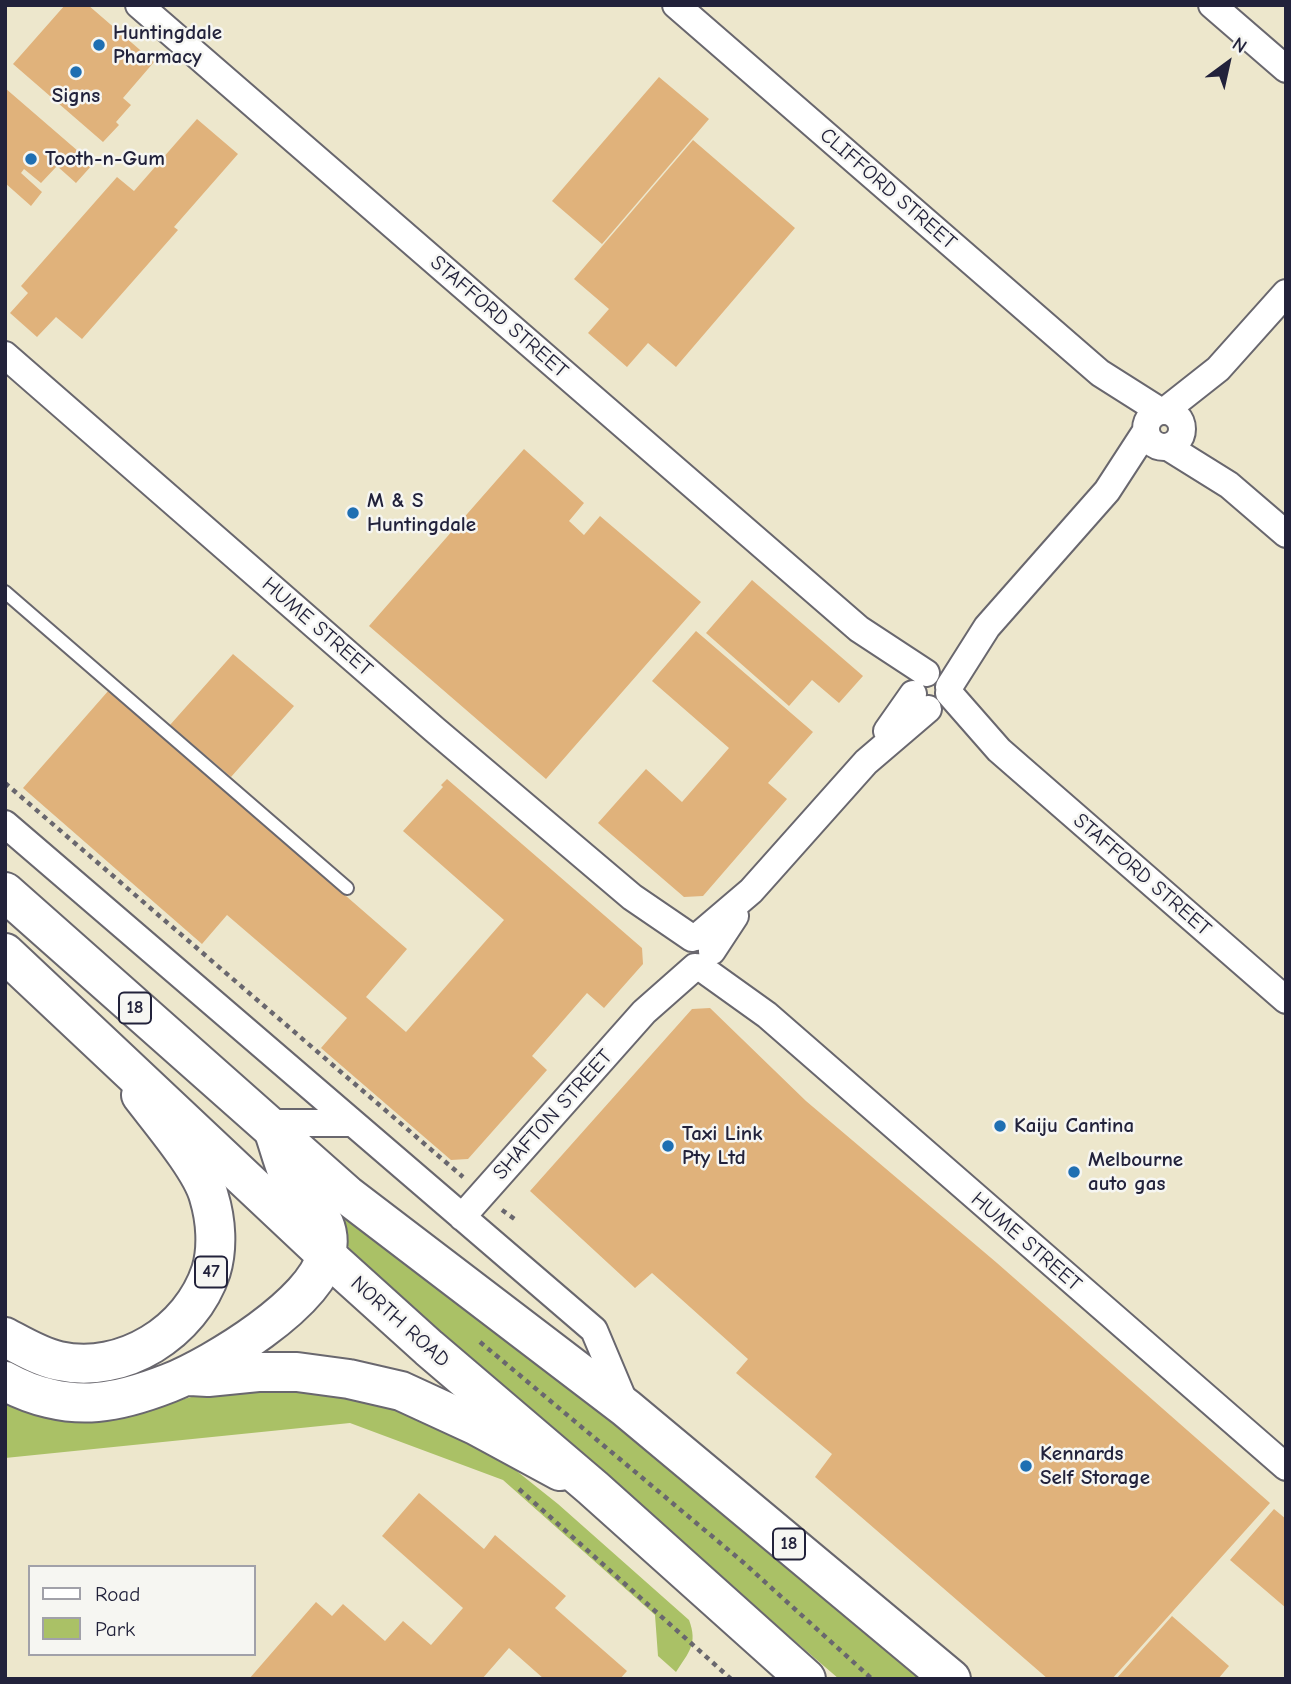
<!DOCTYPE html>
<style>
body{margin:0}
#map{position:relative;width:1291px;height:1684px;overflow:hidden;background:#ede7cc;font-family:"Comic Neue",sans-serif}
canvas{display:block}
.frame{position:absolute;inset:0;border:7px solid #22223b;pointer-events:none}
.legend{position:absolute;left:28px;top:1565px;width:228px;height:91px;box-sizing:border-box;background:#f6f6f2;border:2px solid #a1a1a9;margin:0;padding:9px 12px;list-style:none;font-size:21px;color:#22223b}
.legend li{display:flex;align-items:center;gap:14px;height:35px}
.legend b{width:35px;border:2px solid #a1a1a9}
.north{position:absolute;left:1193px;top:28px;width:70px;height:70px;-webkit-text-stroke:5px #f6f6f2;paint-order:stroke;rotate:33deg;font-size:19px;font-weight:700;line-height:28px;text-align:center;color:#22223b}
.north::after{content:'';display:block;margin:auto;width:24px;height:32px;background:#22223b;clip-path:polygon(50% 0,100% 100%,50% 72%,0 100%)}
</style>
<div id="map">
<canvas width="1291" height="1684"></canvas>
<div class="frame"></div>
<ul class="legend">
<li><b style="height:9px;background:#fff"></b>Road</li>
<li><b style="height:19px;background:#aac166"></b>Park</li>
</ul>
<div class="north">N</div>
</div>
<script>
const g = document.querySelector('canvas').getContext('2d');
g.lineJoin = 'round';
function fillPath(path, color) { g.fillStyle = color; g.fill(path, 'evenodd'); }
function stroke(path, color, width, dash) { g.strokeStyle = color; g.lineWidth = width; g.lineCap = dash ? 'butt' : 'round'; g.setLineDash(dash || []); g.stroke(path); }
function write(font, color, halo, rows, align = 'center') {
  g.font = font + ' "Comic Neue",sans-serif'; g.lineWidth = 5; g.setLineDash([]); g.textBaseline = 'middle'; g.strokeStyle = halo; g.fillStyle = color; for (const [text, x, y, turn = 0] of rows) {
    g.save(); g.translate(x, y); g.rotate((+turn || 0) * Math.PI / 180); g.textAlign = isNaN(turn) ? turn : align; if (halo) g.strokeText(text, 0, 0); g.fillText(text, 0, 0); g.restore();
  }
}
fillPath(new Path2D(`
 M312,1189L603,1410L927,1679H839L362,1268Z
 M290,1385L377,1400L484,1445L558,1504L689,1620C698,1644 689,1652 676,1672L658,1656L655,1615L503,1480L350,1423L5,1458V1397L151,1408L221,1389Z`), '#aac166');
fillPath(new Path2D(`
 M65,5H88L154,62L123,98L131,105L116,122L119,125L103,142L13,64Z
 M659,77L709,119L602,244L552,201Z
 M5,88L93,164L76,183L57,166L41,183L24,169L21,173L42,192L31,206L5,183Z
 M197,119L238,154L174,227L178,230L82,339L56,317L37,337L10,313L28,293L21,286L117,177L134,191Z
 M693,140L795,228L676,367L648,343L627,367L588,333L609,309L574,279Z
 M524,449L584,503L569,521L584,535L600,516L701,602L546,779L369,626Z
 M752,580L863,676L839,703L812,680L789,706L706,633Z
 M696,631L813,732L768,783L787,799L703,896L684,897L598,823L646,769L682,802L729,748L652,681Z
 M233,654L294,706L231,777L170,725Z
 M109,690L407,949L366,997L406,1032L504,920L403,831L443,787L441,785L447,779L642,948L643,964L604,1008L587,993L532,1056L547,1070L468,1159L451,1160L321,1048L347,1018L227,915L202,944L23,788Z
 M710,1008L806,1101L997,1263L1270,1503L1112,1679H1048L815,1477L832,1454L736,1373L748,1359L652,1273L635,1288L530,1191L692,1009Z
 M419,1493L484,1549L495,1535L566,1596L555,1608L627,1671L620,1679H544L509,1648L482,1679H249L316,1602L332,1616L343,1604L385,1641L403,1621L431,1645L463,1608L382,1536Z
 M1274,1509L1286,1519V1608L1230,1560Z
 M1172,1616L1229,1666L1218,1679H1116Z`), '#e0b27b');
const lane = new Path2D(`
 M5,592L347,888`);
const street = new Path2D(`
 M139,5L859,629L926,673
 M676,5L1100,373L1160,411
 M1212,5L1286,69
 M5,355L435,730L632,897L692,938
 M1166,410L1218,369L1286,293
 M1146 429a18 18 0 1 1 36 0a18 18 0 1 1-36 0Z
 M1168,447L1229,485L1286,534
 M949,687L987,627L1107,491L1146,431
 M949,693L999,750L1286,1000
 M887,731L913,694
 M5,824L594,1330L626,1406
 M697,937L751,891L866,762L928,709
 M712,951L735,916
 M700,967L767,1015L1286,1467
 M265,1123H352
 M462,1217L644,1012L695,967`);
const primary = new Path2D(`
 M5,1337C22,1346 40,1357 59,1361C123,1375 191,1332 211,1271C218,1248 216,1220 209,1197C202,1169 160,1120 141,1095
 M190,1376L208,1377L258,1372H297L349,1379L401,1391L477,1426L560,1471
 M5,1381C32,1396 66,1405 97,1402C122,1400 146,1392 169,1383C214,1365 316,1303 326,1255C332,1230 322,1216 305,1198C302,1195 297,1191 294,1187C285,1171 280,1149 274,1132`);
const highway = new Path2D(`
 M5,892L347,1195L626,1408L951,1679
 M5,953L326,1255L429,1348L593,1488L806,1679`);
stroke(lane, '#69676e', 16);
stroke(street, '#69676e', 30);
stroke(primary, '#69676e', 42);
stroke(highway, '#69676e', 42);
stroke(new Path2D(`
 M5,783L463,1177
 M502,1210L516,1220
 M480,1342L744,1563L872,1679
 M519,1489L731,1679`), '#69676e', 4.5, [5, 5]);
stroke(lane, '#fff', 12);
stroke(street, '#fff', 26);
stroke(primary, '#fff', 38);
stroke(highway, '#fff', 38);
for (const [x, y, r, color] of [
 [99,45,7,"#1f6fb2"],
 [76,72,7,"#1f6fb2"],
 [31,159,7,"#1f6fb2"],
 [353,513,7,"#1f6fb2"],
 [1000,1126,7,"#1f6fb2"],
 [668,1146,7,"#1f6fb2"],
 [1074,1172,7,"#1f6fb2"],
 [1026,1466,7,"#1f6fb2"]
]) { const dot = new Path2D(); dot.arc(x, y, r, 0, 2 * Math.PI); g.fillStyle = color; g.fill(dot); stroke(dot, '#f6f6f2', 2.5); }
for (const [x, y, w] of [
 [135,1008,32],
 [211,1272,32],
 [789,1544,32]
]) { const box = new Path2D(); box.roundRect(x - w / 2, y - 15.5, w, 31, 5); g.fillStyle = '#f6f6f2'; g.fill(box); stroke(box, '#22223b', 2); }
write('bold 19px', '#22223b', null, [
 ["18",135,1008],
 ["47",211,1272],
 ["18",789,1544]
]);
write('bold 21px', '#22223b', '#f6f6f2', [
 ["Huntingdale",113,33],
 ["Pharmacy",113,57],
 ["Signs",76,96,"center"],
 ["Tooth-n-Gum",45,159],
 ["M & S",367,501],
 ["Huntingdale",367,525],
 ["Kaiju Cantina",1014,1126],
 ["Taxi Link",682,1134],
 ["Pty Ltd",682,1158],
 ["Melbourne",1088,1160],
 ["auto gas",1088,1184],
 ["Kennards",1040,1454],
 ["Self Storage",1040,1478]
], 'left');
write('21px', '#22223b', '#f6f6f2', [
 ["CLIFFORD STREET",888,189,41],
 ["STAFFORD STREET",499,317,41],
 ["HUME STREET",317,627,41],
 ["STAFFORD STREET",1142,875,41],
 ["SHAFTON STREET",553,1115,-48],
 ["HUME STREET",1026,1242,41],
 ["NORTH ROAD",400,1322,42]
]);
</script>
